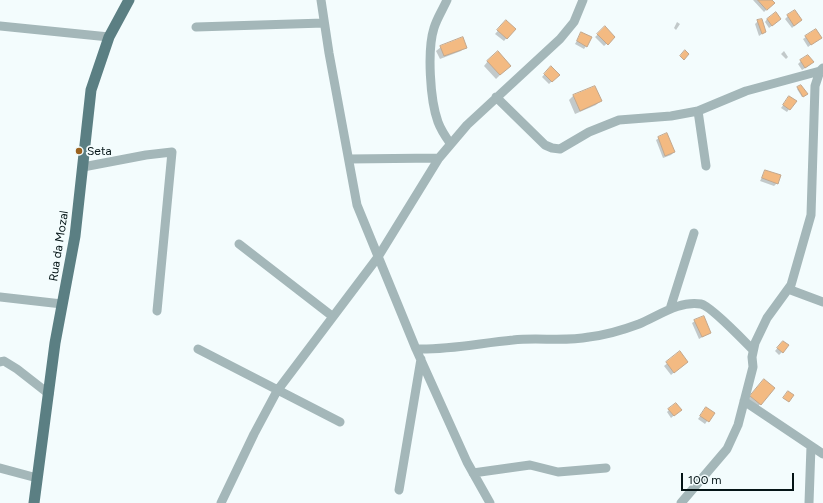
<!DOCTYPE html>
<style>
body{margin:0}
#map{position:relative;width:823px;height:503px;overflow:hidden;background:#f3fcfd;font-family:Figtree,sans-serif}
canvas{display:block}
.scale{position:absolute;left:681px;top:473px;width:113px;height:18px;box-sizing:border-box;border:2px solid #041416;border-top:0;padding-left:5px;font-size:12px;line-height:14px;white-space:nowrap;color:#041416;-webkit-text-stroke:3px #f3fcfd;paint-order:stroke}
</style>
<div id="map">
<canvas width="823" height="503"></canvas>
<div class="scale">100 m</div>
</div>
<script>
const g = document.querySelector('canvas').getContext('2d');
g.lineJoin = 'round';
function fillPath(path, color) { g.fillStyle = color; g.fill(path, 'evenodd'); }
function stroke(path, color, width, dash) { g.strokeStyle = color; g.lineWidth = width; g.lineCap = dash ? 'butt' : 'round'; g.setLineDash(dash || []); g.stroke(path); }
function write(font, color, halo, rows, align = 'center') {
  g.font = font + ' Figtree,sans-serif'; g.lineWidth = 3.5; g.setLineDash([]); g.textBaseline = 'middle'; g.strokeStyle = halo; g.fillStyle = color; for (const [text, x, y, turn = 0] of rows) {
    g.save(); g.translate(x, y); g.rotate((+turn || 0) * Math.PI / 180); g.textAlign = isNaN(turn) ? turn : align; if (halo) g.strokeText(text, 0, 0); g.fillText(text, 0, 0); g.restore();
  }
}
fillPath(new Path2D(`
 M753,0H771L773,3L764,12Z
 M788,16L801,20L792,28L785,19Z
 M767,19L777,22L769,28L765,22Z
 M758,21L765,32L759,36L755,24Z
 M506,22L514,29L504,41L495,34Z
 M677,22L680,24L676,30L674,28Z
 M605,28L614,37L604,46L595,37Z
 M581,33L586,46L584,49L575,44Z
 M806,37L820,38L808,47L803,39Z
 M441,47H465L461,51L440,59L436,51Z
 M784,51L788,57L786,59L781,54Z
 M488,61L505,70L496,79L484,66Z
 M801,61L810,65L802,70L798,64Z
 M551,67L558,75L549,84L542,77Z
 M801,86L806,94L802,97L797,89Z
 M573,96L600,101L596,105L575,114L569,100Z
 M787,100L795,101L787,112L781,108Z
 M659,138L674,152L671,155L663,158L656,140Z
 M765,171L777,183L774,186L760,181Z
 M695,321L710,333L699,339L692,323Z
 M781,344L782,352L779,355L775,351Z
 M680,353L684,364L671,375L664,366Z
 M760,384L774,388L756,409L746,401Z
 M706,408L713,413L705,424L698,419Z
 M669,410L678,412L671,418L667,412Z`), '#0003');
const building = new Path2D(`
 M758,0H772L775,3L767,10Z
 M795,10L802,20L794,26L787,15Z
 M776,12L781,19L772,26L767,19Z
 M762,19L766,32L762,34L757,20Z
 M506,20L516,29L507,39L497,30Z
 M605,26L615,37L608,45L597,34Z
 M816,29L822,38L811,45L805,36Z
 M581,32L592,37L587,47L577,41Z
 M463,37L467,48L444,56L440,46Z
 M685,50L689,54L684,60L680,56Z
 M498,51L511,66L500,75L487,61Z
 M808,55L814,62L805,68L800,60Z
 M551,66L560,75L552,82L544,74Z
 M801,85L808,94L803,97L797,87Z
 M595,86L602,101L580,111L573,95Z
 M789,96L797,101L790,110L783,105Z
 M667,133L675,152L665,156L658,137Z
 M765,170L781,175L778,184L762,178Z
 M704,316L711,333L702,337L694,320Z
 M783,341L789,345L783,353L777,348Z
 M680,351L688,362L674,373L666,362Z
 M764,379L775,388L761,405L750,396Z
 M788,391L794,395L789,402L783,398Z
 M676,403L682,410L674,416L668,409Z
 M706,407L715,413L709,422L700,416Z`);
fillPath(building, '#f3ba82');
stroke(building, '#c2a78d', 1);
stroke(new Path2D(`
 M321,0L329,53L357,205L416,349L467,462L490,503
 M447,0C443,9 437,18 434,28C427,50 430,100 438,122C441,130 445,136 450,143
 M0,26L109,37
 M196,27L324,23
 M496,97L545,145L552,148L560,149L589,132L619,120L671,116L698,111L746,91L820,71
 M698,111L706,166
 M349,159L439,158
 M83,167L146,155L172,152L157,311
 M239,244L332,316
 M788,289L823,302
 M0,297L62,304
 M670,309L694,233
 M198,349L340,422
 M416,349C450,350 480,343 513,340C539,337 563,342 589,337C606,335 623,330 639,324C658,316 680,300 701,304C711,306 744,341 753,350
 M0,362L4,361L17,369L49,394
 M744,401L823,454
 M0,468L37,478
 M473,473L530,465L558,472L606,468
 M399,490L421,359
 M221,503L254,434L277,391L378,257L439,158L467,125L560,39L574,22L583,0
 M681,503L727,449L738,425L753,367L752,357L755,343L767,318L791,285L811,215L815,86L820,71L823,68
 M809,503L811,446`), '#a4b7b9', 9);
stroke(new Path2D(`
 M34,503L55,343L75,236L91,90L109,37L129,0`), '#5b7f83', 11);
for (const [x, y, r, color] of [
 [79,151,4,"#9b621f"]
]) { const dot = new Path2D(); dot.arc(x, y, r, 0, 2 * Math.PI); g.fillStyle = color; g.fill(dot); stroke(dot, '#f3fcfd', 1.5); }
write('12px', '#041416', '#f3fcfd', [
 ["Seta",87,151]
], 'left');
write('12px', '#041416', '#f3fcfd', [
 ["Rua da Mozal",59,246,-81]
]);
</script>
